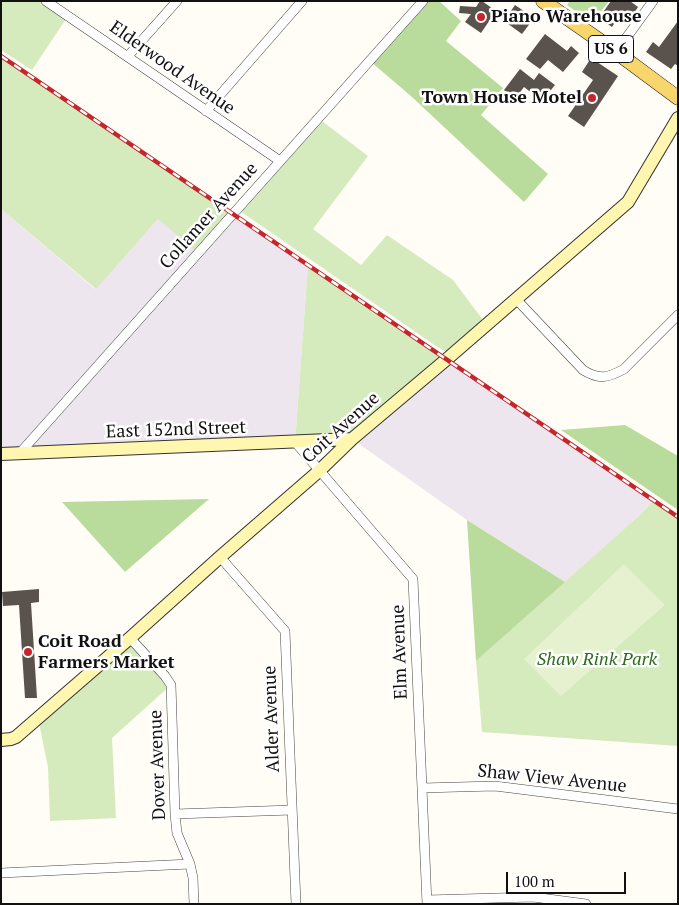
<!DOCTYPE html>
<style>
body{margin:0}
#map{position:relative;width:679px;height:905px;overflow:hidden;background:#fffdf5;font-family:"PT Serif",serif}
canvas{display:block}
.frame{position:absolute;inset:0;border:2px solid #111;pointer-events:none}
.scale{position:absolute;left:506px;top:872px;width:120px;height:22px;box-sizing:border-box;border:2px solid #111;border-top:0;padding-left:6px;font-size:15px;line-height:18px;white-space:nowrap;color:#111;-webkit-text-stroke:4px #fff;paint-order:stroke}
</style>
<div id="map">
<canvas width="679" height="905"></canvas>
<div class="frame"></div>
<div class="scale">100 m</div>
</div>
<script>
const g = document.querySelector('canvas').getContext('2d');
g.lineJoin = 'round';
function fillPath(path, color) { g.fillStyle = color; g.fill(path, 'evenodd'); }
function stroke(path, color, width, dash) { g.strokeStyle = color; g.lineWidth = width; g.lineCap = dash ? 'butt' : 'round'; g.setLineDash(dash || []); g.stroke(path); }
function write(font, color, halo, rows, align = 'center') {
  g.font = font + ' "PT Serif",serif'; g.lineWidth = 5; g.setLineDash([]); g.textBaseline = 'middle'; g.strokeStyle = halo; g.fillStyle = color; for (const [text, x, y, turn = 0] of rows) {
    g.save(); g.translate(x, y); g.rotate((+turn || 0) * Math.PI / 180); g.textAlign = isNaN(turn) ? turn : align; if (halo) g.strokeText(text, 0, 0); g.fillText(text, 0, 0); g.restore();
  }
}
fillPath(new Path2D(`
 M1,209L95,289L158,219L232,215L241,219L308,265L295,442L1,454Z
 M447,359L654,500L642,513L565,582L467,520L352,439Z`), '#eee6ef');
fillPath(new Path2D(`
 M1,1H46L68,16L32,70L1,50Z
 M1,56L223,207L232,215L198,253L158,219L96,289L1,209Z
 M318,118L368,156L313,229L361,265L387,235L453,280L486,324L452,355L439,348L237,209Z
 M308,265L447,359L352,439L295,442Z
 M654,500L678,517V746L482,732L476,661L642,513Z
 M130,638L171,685L112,738L116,818L50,821L48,767L38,718Z`), '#d5ebbd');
fillPath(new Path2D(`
 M423,1H439L461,21L446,41L503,88L481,115L548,174L524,202L412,97L370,61Z
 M570,1H609L592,23L567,5Z
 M625,425L678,456V510L561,430Z
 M209,499L125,572L62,502Z
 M467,520L565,582L476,661Z`), '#b9dc9c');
fillPath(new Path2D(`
 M624,564L665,605L561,696L524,659Z`), '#e6f2cf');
fillPath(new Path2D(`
 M480,1H482L496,11L481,33L465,22L471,14L459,13L460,6L476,7Z
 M611,1H630L638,7L631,18L621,13L612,27L599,18Z
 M515,5L534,18L522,34L504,21Z
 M678,21V66L675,64L671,69L646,52L653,42L659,47Z
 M545,34L567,51L571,46L579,53L563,72L548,60L540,69L526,59Z
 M591,58L618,76L584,127L568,116L593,80L582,72Z
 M520,69L534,80L539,73L555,85L542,101L524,87L515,99L504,90Z
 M39,589V602L31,603L37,698H25L19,605L3,606L2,592Z`), '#5a524d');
const street = new Path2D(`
 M46,1L280,161
 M616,52L653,1
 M128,56L177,1
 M206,111L302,1
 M516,299L583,370C599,380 608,378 624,369L678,315
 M295,442L413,579L427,904
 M19,454L423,1
 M220,557L285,631L296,904
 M130,638L165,676L171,685L175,814L177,833L190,864L193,878L194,904
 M422,788L495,786L678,809
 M175,814L292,810
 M1,873L190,864
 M427,900L533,897L586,904`);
const secondary = new Path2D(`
 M1,454L352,439
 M1,740L11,739L16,737L130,638L220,557L319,471L352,439L447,359L628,202L678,118`);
const primary = new Path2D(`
 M543,1L616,52L678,98`);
stroke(street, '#444', 10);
stroke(secondary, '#333', 14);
stroke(primary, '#222', 15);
stroke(street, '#fff', 9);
stroke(secondary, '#fff6b0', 12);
stroke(primary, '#f9d66b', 14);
const rail = new Path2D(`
 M1,56L678,517`);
stroke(rail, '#c4262e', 4.5);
stroke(rail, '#fff', 2.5, [8]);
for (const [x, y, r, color] of [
 [481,17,5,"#c4262e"],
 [592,98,5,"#c4262e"],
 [28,652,5,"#c4262e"]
]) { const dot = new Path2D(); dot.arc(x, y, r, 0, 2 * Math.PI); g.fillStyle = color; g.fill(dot); stroke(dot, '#fff', 2); }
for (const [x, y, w] of [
 [611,49,45]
]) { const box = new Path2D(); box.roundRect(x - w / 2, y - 13.5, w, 27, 4); g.fillStyle = '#fff'; g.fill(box); stroke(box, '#111', 1); }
write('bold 16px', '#111', null, [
 ["US 6",611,49]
]);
write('bold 18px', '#111', '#fff', [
 ["Piano Warehouse",491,17],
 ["Town House Motel",582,98,"right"],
 ["Coit Road",38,642],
 ["Farmers Market",38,663]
], 'left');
write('18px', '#111', '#fff', [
 ["Elderwood Avenue",172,68,35],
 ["Collamer Avenue",209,216,-48],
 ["Coit Avenue",341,428,-42],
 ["East 152nd Street",176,430,-2],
 ["Elm Avenue",400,652,-92],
 ["Alder Avenue",272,719,-92],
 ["Dover Avenue",158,765,-92],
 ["Shaw View Avenue",552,779,6]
]);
write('italic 18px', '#2f6b1f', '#fff', [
 ["Shaw Rink Park",597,660]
]);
</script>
